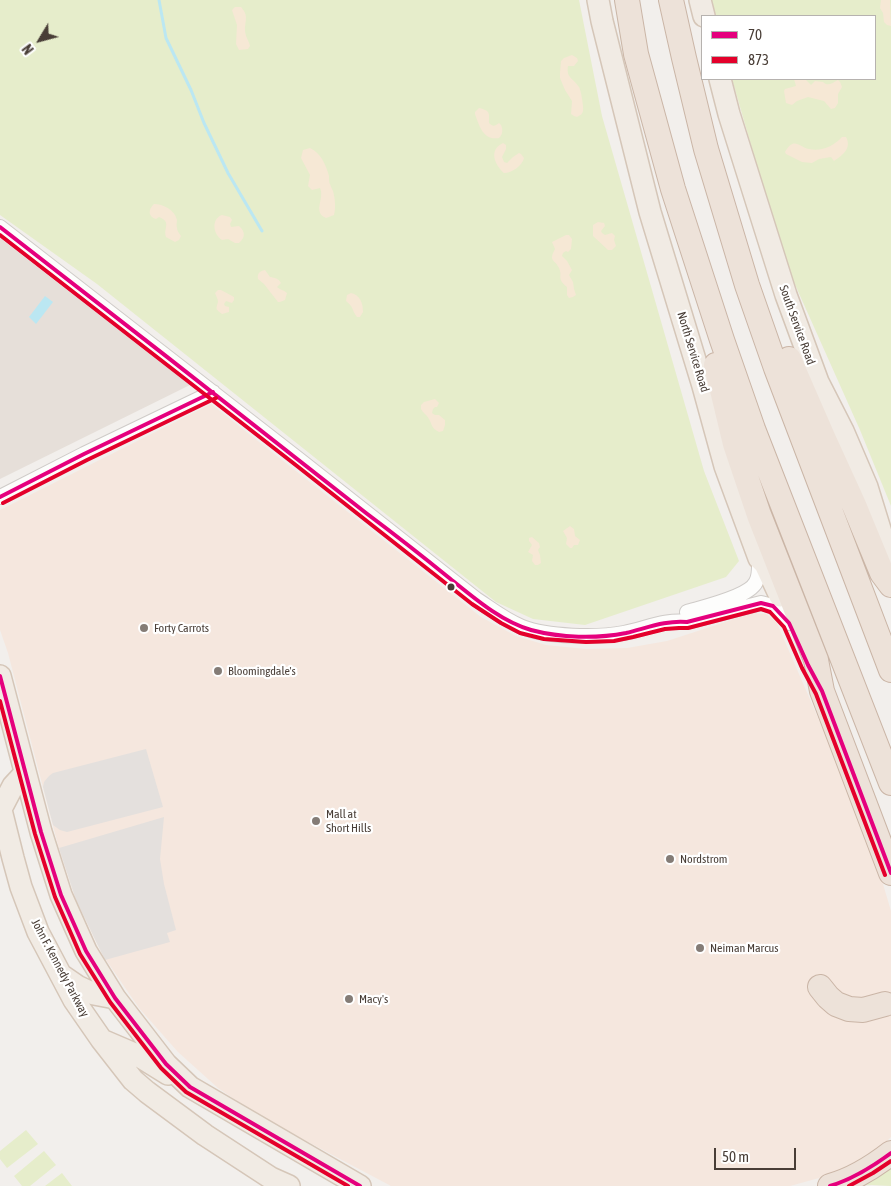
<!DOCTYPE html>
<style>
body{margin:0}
#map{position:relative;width:891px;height:1186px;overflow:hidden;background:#f2efec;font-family:"Asap Condensed",sans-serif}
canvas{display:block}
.legend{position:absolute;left:701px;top:15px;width:175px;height:65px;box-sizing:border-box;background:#fff;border:1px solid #b6b2af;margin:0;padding:6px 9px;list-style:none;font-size:15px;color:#493e37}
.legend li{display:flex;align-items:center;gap:10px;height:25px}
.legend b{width:25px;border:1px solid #b6b2af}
.north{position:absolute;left:15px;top:15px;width:50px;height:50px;-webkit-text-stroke:4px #fff;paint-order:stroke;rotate:233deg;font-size:14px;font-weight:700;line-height:20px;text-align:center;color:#493e37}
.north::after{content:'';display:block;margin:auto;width:18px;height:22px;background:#493e37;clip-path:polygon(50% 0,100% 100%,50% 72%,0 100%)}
.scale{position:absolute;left:714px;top:1148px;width:82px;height:22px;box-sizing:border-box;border:2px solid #493e37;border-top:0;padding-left:6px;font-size:15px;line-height:18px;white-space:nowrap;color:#493e37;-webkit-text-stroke:4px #fff;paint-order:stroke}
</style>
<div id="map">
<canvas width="891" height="1186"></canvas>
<ul class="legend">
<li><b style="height:6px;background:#e5007d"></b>70</li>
<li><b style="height:6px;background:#e4002b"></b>873</li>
</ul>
<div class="north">N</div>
<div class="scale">50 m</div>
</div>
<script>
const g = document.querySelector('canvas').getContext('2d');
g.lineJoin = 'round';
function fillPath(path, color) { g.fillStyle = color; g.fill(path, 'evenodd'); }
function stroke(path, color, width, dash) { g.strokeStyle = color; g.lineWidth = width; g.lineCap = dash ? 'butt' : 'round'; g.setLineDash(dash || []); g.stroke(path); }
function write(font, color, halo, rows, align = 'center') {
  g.font = font + ' "Asap Condensed",sans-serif'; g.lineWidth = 4.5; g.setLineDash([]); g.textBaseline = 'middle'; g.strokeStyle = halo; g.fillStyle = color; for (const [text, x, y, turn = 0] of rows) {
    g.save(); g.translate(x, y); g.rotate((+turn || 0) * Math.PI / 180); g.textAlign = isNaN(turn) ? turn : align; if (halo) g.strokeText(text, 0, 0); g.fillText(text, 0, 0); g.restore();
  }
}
fillPath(new Path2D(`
 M0,238L190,385L0,479Z`), '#e6dfd9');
fillPath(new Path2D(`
 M211,404L481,617L516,636L546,645L586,649L627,648L667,641L753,613L766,614L776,621L832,750L883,884L891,911V1137L882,1146L861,1161L830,1175L790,1186H391L259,1116L218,1088L178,1052L139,1008L102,954L76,900L58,845L8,653L0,630V510Z`), '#f5e7de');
fillPath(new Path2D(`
 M0,0H579L602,116L704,471L739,561L726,577L585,625L533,619L496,602L97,284L0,215Z
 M711,0H891V506L860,430L793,280L765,194L732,79H875V16H715Z
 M26,1130L38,1144L7,1168L0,1159V1151Z
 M44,1151L56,1165L30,1186H22L14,1176Z
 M891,1161V1186L872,1185L845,1186Z
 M62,1173L72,1186H45Z`), '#e6edcb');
fillPath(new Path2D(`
 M881,0H890L891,26L887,25L884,22L883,13L880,8Z
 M235,7H241C249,16 245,20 245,30C245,36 249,41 250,46L248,49L239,50L236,44L237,25L232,10Z
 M572,55L577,58L578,61L574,66H568C566,78 573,78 579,87C581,90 584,108 583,111C582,115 580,115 577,117L574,116L571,114L572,101L565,90L560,78V73L561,61L564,58Z
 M794,79H805L811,85L815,81L823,82C828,87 832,83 838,80L840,82L842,87L838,94V103L835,108L831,109L824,101L808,97L797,101L792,105L786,103L784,91L785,89L796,86Z
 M479,108C491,111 489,113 489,123C493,127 495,126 499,123L501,125C503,130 503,134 499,138C483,141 479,125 475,114V112Z
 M842,137H846C852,148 843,155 834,161L831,157L819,159L812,163L802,162L786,154L785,152C794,136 799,147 809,149C821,152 834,146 842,137Z
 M503,143L506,145V149L502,157L504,162L507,163L513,157L519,153L521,154L524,158C522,166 512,173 504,173C495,165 488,150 503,143Z
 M310,148C321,153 326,165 329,176C329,177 329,183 330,184C331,187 332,189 333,191C335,198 336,208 334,215L326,218C312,212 325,199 320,188L312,190L308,186L310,175L301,158L303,150Z
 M154,204C163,204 175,210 177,220C177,222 176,225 177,228C177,231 179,233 181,236L179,240L175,242L166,237C163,228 172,222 159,217L156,219C148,217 148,209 154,204Z
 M222,215L230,217L232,220L230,224L231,227L239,226C246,232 245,238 239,243H235L228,239L222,240C213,234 211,219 222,215Z
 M598,222L604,223L605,226L601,231L602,233L605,235L612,233L615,236L614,240L616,246L612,250H608L593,236V225Z
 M566,235H569L572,239L571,249L568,252L566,251L563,253L562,256L567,261L572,270L569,275L573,282L574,289L576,295L573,297L569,298L567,295V287C556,278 563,277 559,268C555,259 548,262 555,249L552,242Z
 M265,270L270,277C275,278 278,278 281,283L277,287C280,290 284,290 287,293L285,300L280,302H278L264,284L258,279C257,273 260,271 265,270Z
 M218,290H221L234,297V300L232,303L226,301L224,304L225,306L229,307V312L222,314C215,309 216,309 218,302C218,299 216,296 215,293Z
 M351,293C360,295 363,303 363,312L360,317H357C352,311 354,307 346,301L347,295Z
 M435,399L439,403L437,407H435L433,409L432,413L435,415H439L445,420V425L443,431L439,432C431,428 433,426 429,419C427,415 423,413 421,409V405L424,402Z
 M570,526L574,529L575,536L580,540L578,545H574L572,548H570L566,544L567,538L563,531Z
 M532,537L539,543L540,547L538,550L540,555L541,563L538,565H535L532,561L533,555L528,552L532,545L529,541V538Z`), '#f6e8d5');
fillPath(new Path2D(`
 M146,749L163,807L67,832L60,830L53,825L43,787L44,782L49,776L53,773Z
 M164,817L160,859L164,884L176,930L167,933L170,942L105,960L76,900L59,848Z`), '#e4e0dd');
fillPath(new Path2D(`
 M45,296L53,302L36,324L29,317Z`), '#bbe7f2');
stroke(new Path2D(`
 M159,0L166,38L191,90L204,123L228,173L262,231`), '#bbe7f2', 3);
const minor = new Path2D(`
 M0,227L301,461L476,599C491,609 505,620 522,627C547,637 597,638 624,633C645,629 666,619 687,622L761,603L773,606L789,623
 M0,497L84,454L213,392
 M687,612C704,607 749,597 756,582C760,575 759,566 759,558`);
const primary = new Path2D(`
 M598,0L602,21L650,212L703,386L725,466L759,558L765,564L780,596
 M700,0L704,16
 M720,79L729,114L786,295L818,382L843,431L867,487L891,565
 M0,676L41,832L61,895L86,951L115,998L166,1064L190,1087L360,1186
 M0,806L13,858L21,887L38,932L74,1000L101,1039L133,1080L147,1092L205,1135L271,1178L289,1186
 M1,809L13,786L25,773
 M61,975L77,986L94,994L115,998
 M104,1041L139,1056L168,1074`);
const motorway = new Path2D(`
 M627,0L636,54L673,189L722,340L753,429L891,783
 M671,0L684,58L706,149L747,285L776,368L891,670
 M789,359L823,437L854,505L882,573L891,585
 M716,365L735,444L759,515L816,660L822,691L891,873
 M820,987L828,997L836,1004L849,1009L863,1010L885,1004
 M830,1186C852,1180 873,1167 891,1153`);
stroke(minor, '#cfcbc8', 16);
stroke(primary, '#d5c6b8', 24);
stroke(motorway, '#cab5a6', 26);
stroke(minor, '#fdfdfc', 14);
stroke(primary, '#f1ebe4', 21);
stroke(motorway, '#ede2d9', 24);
stroke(new Path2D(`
 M0,227C122,322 245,417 366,513C394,534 421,555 448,577C473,597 500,621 531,630C561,638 596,639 626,633C647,628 666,620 687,622L761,603L773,606L789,623L808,665L822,691L891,873
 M0,497L84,454L213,392
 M0,676L41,832L61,895L86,951L115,998L166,1064L190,1087L360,1186
 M830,1186C853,1179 872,1167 891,1153`), '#e5007d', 4);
stroke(new Path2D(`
 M0,235L297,466L472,604L501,623L520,633L544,639L586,642L614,641L633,637L665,629L679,628H688L761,609L770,612L784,627L802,668L816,694L885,875
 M3,503L87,460L216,398
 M0,701L35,834L55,897L80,954L110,1002L161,1068L186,1092L348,1186
 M849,1186L873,1173L891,1161`), '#e4002b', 4);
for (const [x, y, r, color] of [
 [451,587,4.5,"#493e37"],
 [144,628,5,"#847c76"],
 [218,671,5,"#847c76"],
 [316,821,5,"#847c76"],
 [670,859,5,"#847c76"],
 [700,948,5,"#847c76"],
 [349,999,5,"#847c76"]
]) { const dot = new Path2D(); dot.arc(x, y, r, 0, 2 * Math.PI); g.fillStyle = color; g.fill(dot); stroke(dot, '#fff', 2); }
write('12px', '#493e37', '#fff', [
 ["South Service Road",797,325,70],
 ["North Service Road",693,352,73],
 ["John F. Kennedy Parkway",60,968,62]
]);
write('12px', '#493e37', '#fff', [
 ["Forty Carrots",154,628],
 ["Bloomingdale's",228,671],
 ["Mall at",326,814],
 ["Short Hills",326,828],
 ["Nordstrom",680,859],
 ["Neiman Marcus",710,948],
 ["Macy's",359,999]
], 'left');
</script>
